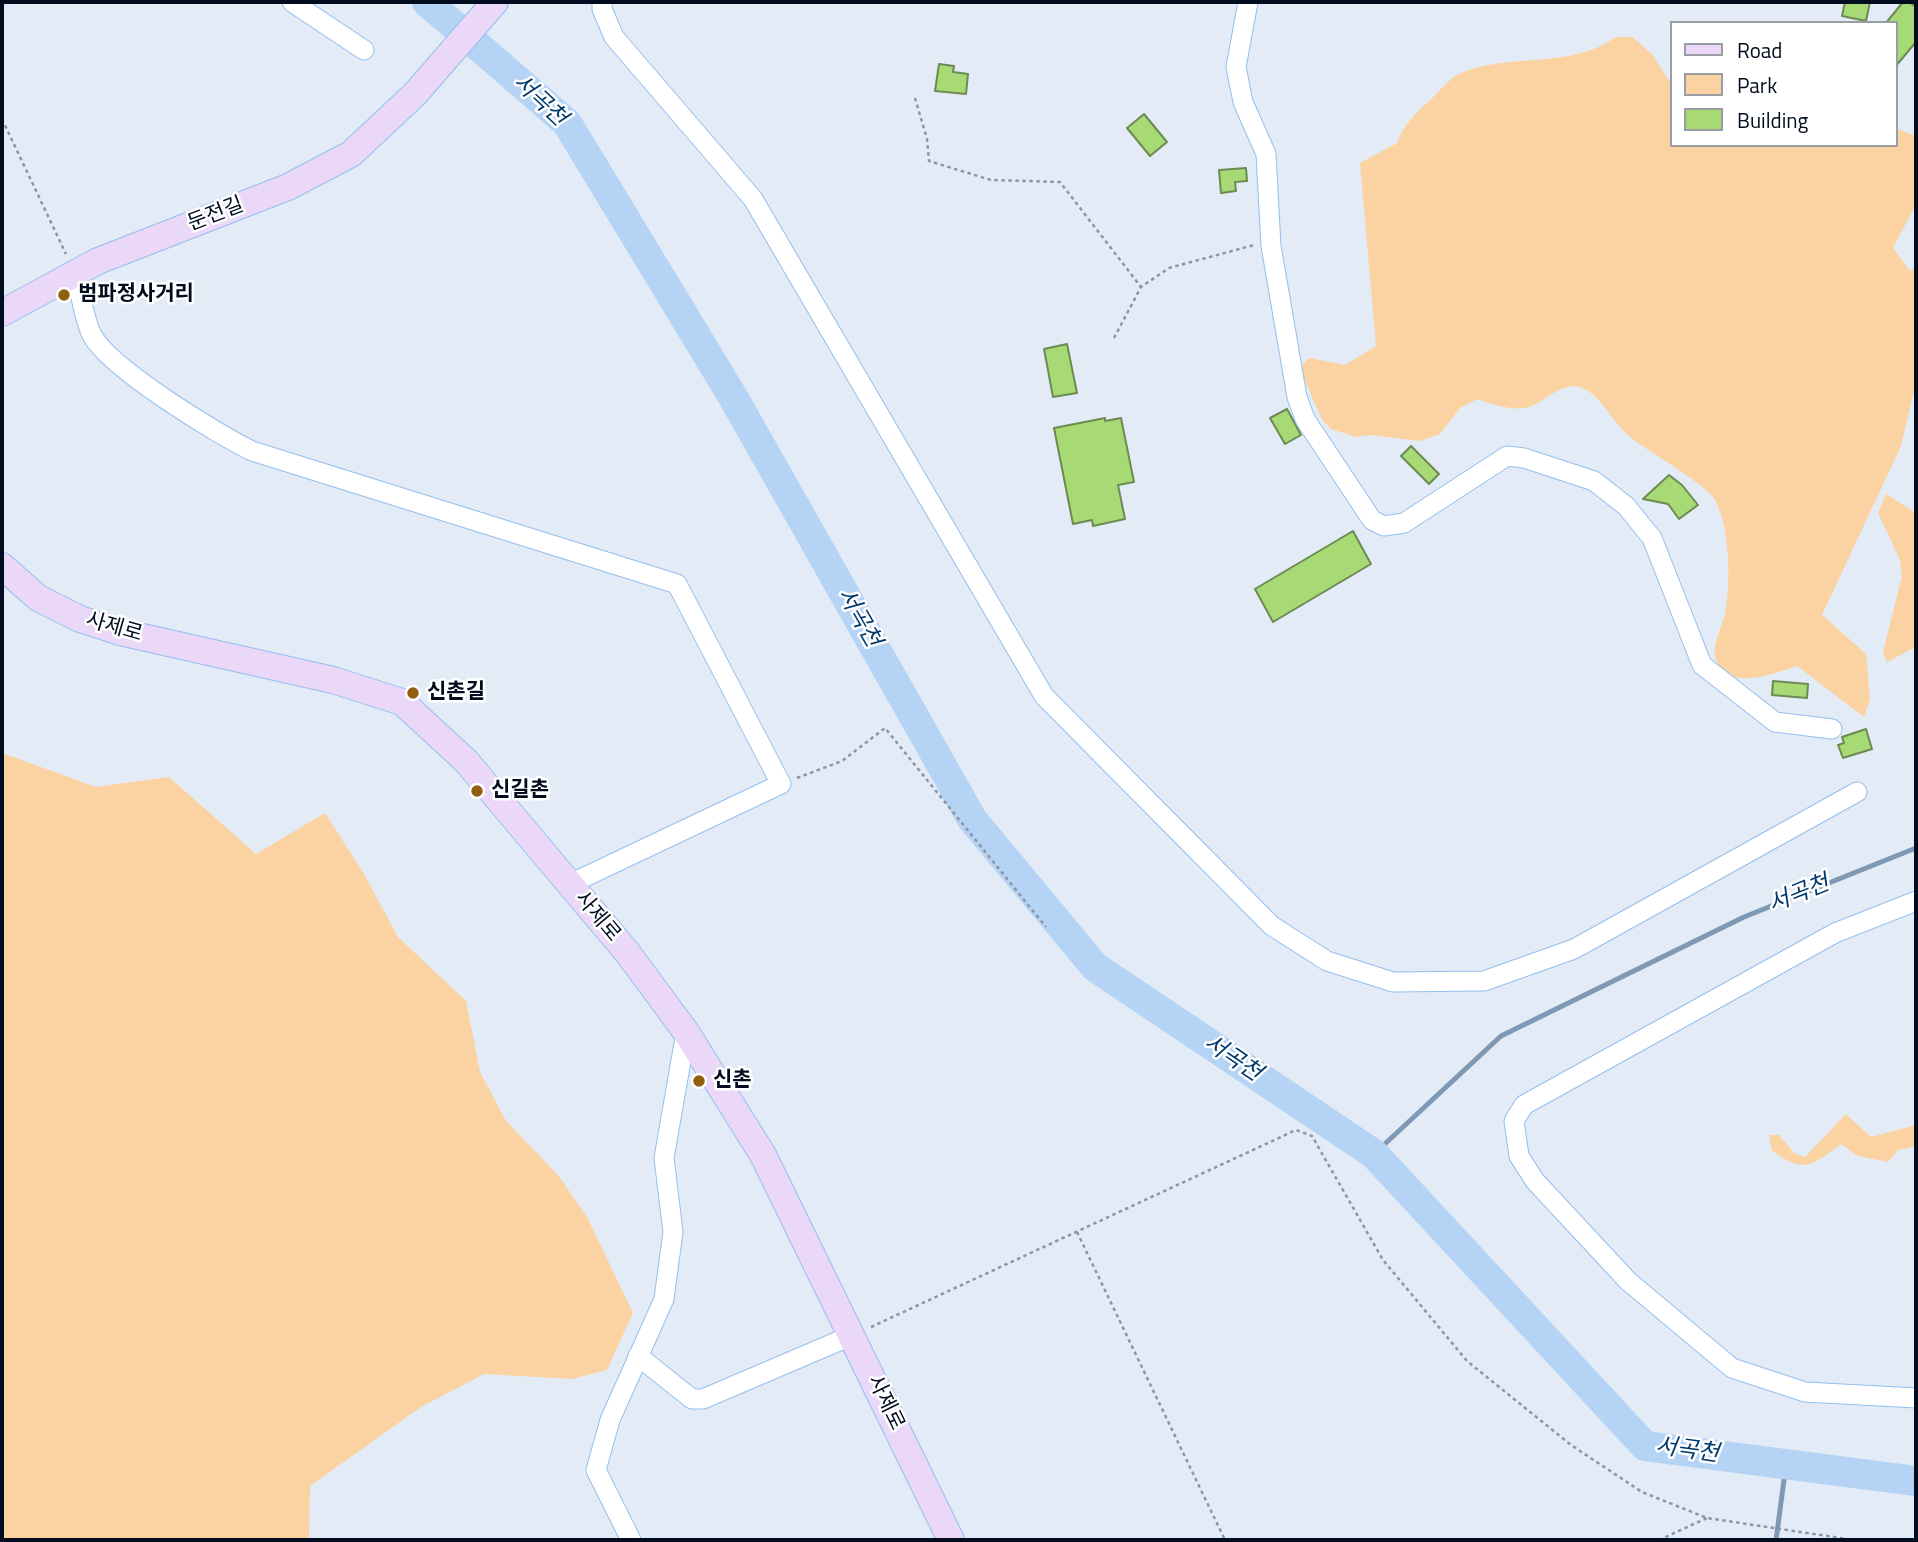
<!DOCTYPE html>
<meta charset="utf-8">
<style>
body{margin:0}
#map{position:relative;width:1918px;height:1542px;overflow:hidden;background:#e3ecf6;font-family:"Titillium Web",sans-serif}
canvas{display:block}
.frame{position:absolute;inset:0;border:4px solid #010d1e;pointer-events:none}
.legend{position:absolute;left:1670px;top:21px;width:228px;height:126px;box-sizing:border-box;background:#fff;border:2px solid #999ea5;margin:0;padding:9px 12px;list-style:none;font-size:21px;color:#010d1e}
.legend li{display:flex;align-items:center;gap:14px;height:35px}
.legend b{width:35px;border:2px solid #999ea5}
</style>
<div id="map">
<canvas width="1918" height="1542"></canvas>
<div class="frame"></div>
<ul class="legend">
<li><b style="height:9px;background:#ebd7f8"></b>Road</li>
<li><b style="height:19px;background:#fbd2a1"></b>Park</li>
<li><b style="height:19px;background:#a7da75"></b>Building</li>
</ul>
</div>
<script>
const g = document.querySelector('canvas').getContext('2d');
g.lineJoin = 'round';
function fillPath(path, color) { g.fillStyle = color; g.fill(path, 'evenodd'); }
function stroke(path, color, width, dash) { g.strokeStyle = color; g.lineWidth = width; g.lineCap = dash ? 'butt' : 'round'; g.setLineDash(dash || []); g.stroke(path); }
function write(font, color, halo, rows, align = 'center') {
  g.font = font + ' "Titillium Web","Noto Sans KR",sans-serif'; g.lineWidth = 5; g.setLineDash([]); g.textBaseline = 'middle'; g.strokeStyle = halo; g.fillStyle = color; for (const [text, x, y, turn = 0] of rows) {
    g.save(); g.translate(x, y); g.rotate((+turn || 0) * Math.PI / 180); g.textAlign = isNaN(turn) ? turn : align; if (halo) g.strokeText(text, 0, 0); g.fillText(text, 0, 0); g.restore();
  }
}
fillPath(new Path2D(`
 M1616,37H1632L1652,54L1671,84V145H1895V128L1916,136V204L1893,248L1910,271L1916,267V382L1901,446L1822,615L1866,654L1870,699L1864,717L1797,666C1775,673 1722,695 1715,655C1713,644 1722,626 1725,614C1731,584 1730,527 1715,500C1706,484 1647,451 1630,437C1615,425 1606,405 1591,393C1564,372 1545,406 1524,408C1508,410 1492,404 1477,399L1460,408L1440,434L1420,441L1370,435L1356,437L1331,429L1322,420L1299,367L1309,358L1345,365L1376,346L1360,163L1397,143C1404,124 1414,115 1429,101C1438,93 1449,78 1461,73C1511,52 1570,70 1616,37Z
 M1886,494L1916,513V647L1887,662L1883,652L1902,576L1900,560L1878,513Z
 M2,753L96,787L169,777L256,854L325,813L364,874L398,937L466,1001L480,1072L506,1121L558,1175L587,1217L633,1313L607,1370L572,1379L484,1374L421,1407L310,1486L309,1540H2Z
 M1846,1114L1871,1137L1916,1125V1146L1898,1150L1888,1162L1858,1156L1841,1144C1811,1166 1806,1174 1772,1151L1769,1135H1779L1794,1153L1805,1157Z`), '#fbd2a1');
stroke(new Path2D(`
 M1374,1154L1501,1036L1744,917L1916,848
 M1776,1540L1786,1465`), '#7f98b4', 5);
stroke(new Path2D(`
 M427,2L567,123L733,397L972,819L1095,967L1374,1154L1645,1446L1916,1481`), '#b5d3f4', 30);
const building = new Path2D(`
 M1845,2H1870L1866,21L1842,16Z
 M1903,2H1909L1916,7V42L1895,67V23H1886Z
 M939,64L954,66L953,72L968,74L966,94L935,91Z
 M1144,114L1167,142L1150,156L1127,128Z
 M1246,168L1247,181L1235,182L1236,191L1221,193L1219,170Z
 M1067,344L1077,393L1053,397L1044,349Z
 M1287,409L1301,435L1285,444L1270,418Z
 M1105,418V421L1121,418L1134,482L1118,485L1125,519L1093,526L1092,520L1073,524L1054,428Z
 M1411,446L1439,474L1429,484L1401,456Z
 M1669,475L1682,485L1698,505L1679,519L1668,504L1643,499Z
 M1353,531L1371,564L1273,622L1255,589Z
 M1773,681L1808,684L1807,698L1772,695Z
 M1866,729L1872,749L1843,758L1838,745L1844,743L1842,737Z`);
fillPath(building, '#a7da75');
stroke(building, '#6d8a53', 2);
const street = new Path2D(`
 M292,2L364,50
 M602,2V9L614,37L753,199L1044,696L1272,926L1327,961L1393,982L1484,981L1574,949L1857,792
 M1248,2L1236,67L1243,102L1266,154L1271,246L1297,397L1305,419L1372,520L1384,526L1404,523L1507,456L1524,458L1594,481L1626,506L1652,538L1702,665L1775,722L1832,729
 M75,272C81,292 83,317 92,335C109,368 217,434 252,451L677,584L781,784L570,884
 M1916,901L1835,933L1524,1105L1514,1121L1519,1156L1535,1181L1628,1281L1732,1368L1805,1392L1916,1398
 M638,1356L692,1399H703L853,1335
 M631,1540L596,1470L610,1420L664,1299L673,1232L664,1158L686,1032`);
const secondary = new Path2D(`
 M2,313L98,261L288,187L351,154L415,94L495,2
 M2,566L38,598L80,619L120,632L333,680L402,702L466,761L627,952L686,1032L763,1155L951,1540`);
stroke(street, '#92bff0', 21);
stroke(secondary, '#92bff0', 28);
stroke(new Path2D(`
 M915,98L927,139L929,161L991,180L1060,182L1141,287
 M2,119L66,254
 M1114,338L1141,287L1169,268L1254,245
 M797,778L842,761L885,728L1046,927
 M1077,1232L1225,1540
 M871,1327L1296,1130L1312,1136L1383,1260L1467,1361L1571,1445L1642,1492L1707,1518L1854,1540
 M1659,1540L1707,1518`), '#8b96a2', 2.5, [3.5, 3.5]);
stroke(street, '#fff', 19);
stroke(secondary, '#ebd7f8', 26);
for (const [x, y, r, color] of [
 [64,295,7,"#925f10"],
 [413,693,7,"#925f10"],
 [477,791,7,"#925f10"],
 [699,1081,7,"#925f10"]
]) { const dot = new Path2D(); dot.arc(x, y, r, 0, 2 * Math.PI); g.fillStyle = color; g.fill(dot); stroke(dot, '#fff', 2.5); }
write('21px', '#010d1e', '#fff', [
 ["둔전길",216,215,-21],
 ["사제로",114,628,16],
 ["사제로",597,917,50],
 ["사제로",885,1403,64]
]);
write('bold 21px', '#010d1e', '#fff', [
 ["범파정사거리",78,295],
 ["신촌길",427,693],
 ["신길촌",491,791],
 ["신촌",713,1081]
], 'left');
write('italic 23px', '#003a6c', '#fff', [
 ["서곡천",539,101,43],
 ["서곡천",858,618,60],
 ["서곡천",1799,895,-22],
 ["서곡천",1232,1059,34],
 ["서곡천",1687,1451,8]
]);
</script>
